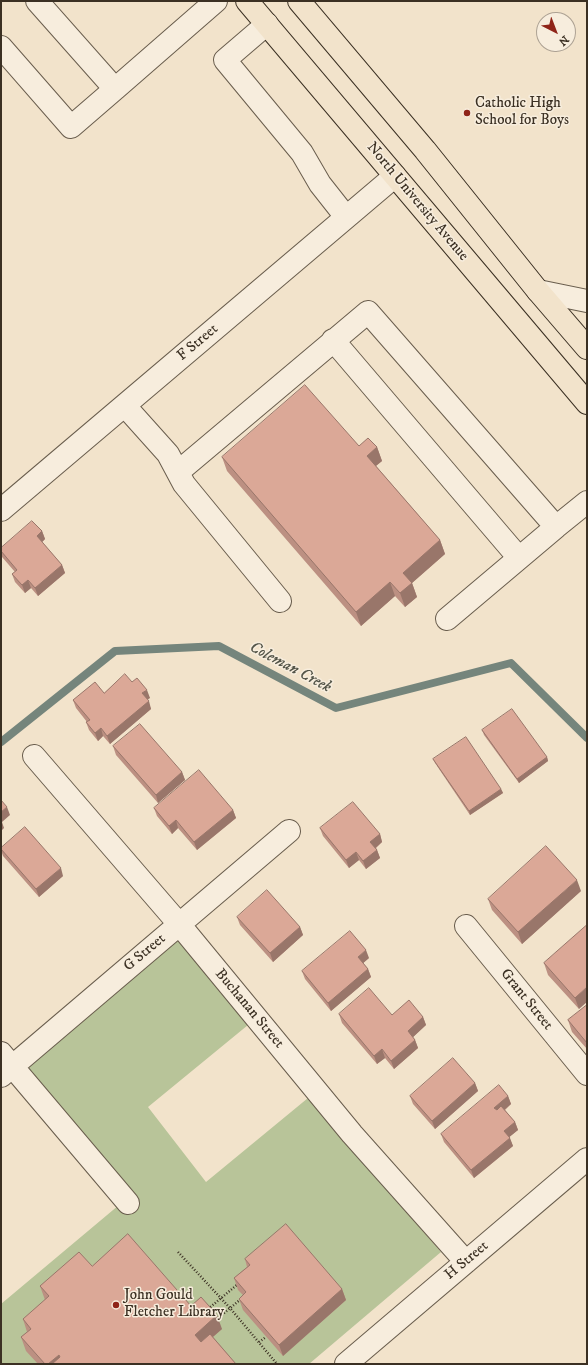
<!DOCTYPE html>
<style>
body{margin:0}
#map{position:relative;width:588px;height:1365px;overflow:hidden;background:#f2e3cb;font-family:"IM FELL DW Pica",serif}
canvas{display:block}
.frame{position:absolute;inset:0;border:2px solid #3b3023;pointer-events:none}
.north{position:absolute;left:536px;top:12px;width:40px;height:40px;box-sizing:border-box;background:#f7eddd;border:1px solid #aca193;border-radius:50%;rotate:138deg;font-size:11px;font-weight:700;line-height:16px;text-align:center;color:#3b3023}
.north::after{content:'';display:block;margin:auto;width:14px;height:18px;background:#8f2418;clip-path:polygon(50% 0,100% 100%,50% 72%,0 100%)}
</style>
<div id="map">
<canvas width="588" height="1365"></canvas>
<div class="frame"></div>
<div class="north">N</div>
</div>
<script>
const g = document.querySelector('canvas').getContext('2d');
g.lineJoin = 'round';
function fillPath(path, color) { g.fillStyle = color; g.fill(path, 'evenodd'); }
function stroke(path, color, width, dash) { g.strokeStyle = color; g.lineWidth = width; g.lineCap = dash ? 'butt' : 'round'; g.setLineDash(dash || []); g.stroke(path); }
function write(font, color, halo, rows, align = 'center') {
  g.font = font + ' "IM FELL DW Pica",serif'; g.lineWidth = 3; g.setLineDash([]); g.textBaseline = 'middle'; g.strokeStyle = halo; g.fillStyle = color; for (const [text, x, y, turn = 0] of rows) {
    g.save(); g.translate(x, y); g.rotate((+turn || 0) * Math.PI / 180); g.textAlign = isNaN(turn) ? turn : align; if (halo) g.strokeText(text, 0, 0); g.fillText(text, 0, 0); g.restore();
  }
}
fillPath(new Path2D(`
 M178,940L248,1025L148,1107L206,1182L308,1098L441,1252L309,1364H1V1304L119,1205L14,1080Z`), '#b8c499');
stroke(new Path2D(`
 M1,742L115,651L219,646L336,708L511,663L587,738`), '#75857c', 8);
const minor = new Path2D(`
 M37,1L115,89L216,1
 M267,24L225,60L302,153L320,184L346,217
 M1,47L71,127L115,89
 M538,291L587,301
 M333,340L519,558
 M125,406L168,454L184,484L280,601
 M178,472L368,312L556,527L447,619
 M1,510L395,176
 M556,527L587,502
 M34,756L179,924L352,1134L466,1262
 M466,926L587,1074
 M1,1053L128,1203
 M1,1076L289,831
 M346,1364L587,1159`);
const major = new Path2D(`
 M247,1L587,403
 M299,1L425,150L538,291L587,348`);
stroke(minor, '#695d4d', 24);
stroke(major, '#3b3023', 24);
stroke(new Path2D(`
 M178,1252L230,1308L277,1364
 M208,1309L238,1284
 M217,1319L241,1299
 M259,1342L266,1337`), '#3b3023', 2.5, [1, 2]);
stroke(minor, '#f7eddd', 22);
stroke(major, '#f2e3cb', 22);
fillPath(new Path2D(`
 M359,446L377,447L382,461L376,466L440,540L445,554L412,583L417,597L405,607L395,596L361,626L227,471L222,457Z
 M42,531L45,539L42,542L62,565L65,573L38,596L31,588L25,593L15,582L12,574L15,572L2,557L1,555V548Z
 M132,682L150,698L147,699L151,709L110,744L103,736L98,741L89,730L86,722H87L76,708L73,700L104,693Z
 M482,730L547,757L548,761L519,783L484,735Z
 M113,746L182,772L185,780L158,803L116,755Z
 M433,759L501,789L503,793L470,815L435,763Z
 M154,808L233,810L236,818L197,850L178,828L172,834L157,816Z
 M320,828L380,834L382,842L376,848L377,850L380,858L366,869L359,860L349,868L323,836Z
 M1,848L63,876L39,897L3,856L1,850Z
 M581,891L522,944L492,910L488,899Z
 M237,917L300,927L303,935L273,962L240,925Z
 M587,925L579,1009L548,975L544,963Z
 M369,958L363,963L368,969L371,977L331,1011L305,979L302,971Z
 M587,1005V1049L572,1032L568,1020Z
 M339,1014L392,1015L423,1017L426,1025L413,1037L415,1040L418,1048L394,1069L385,1058L377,1064L342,1023Z
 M475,1083L478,1091L435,1129L413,1104L410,1096Z
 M508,1096L511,1104L505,1110L515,1122L518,1130L509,1137L513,1146L474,1178L444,1142L441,1134Z
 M245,1259L342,1289L346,1300L283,1356L243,1310L239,1299L243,1295L238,1290L234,1278L247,1267Z
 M92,1266L191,1306L222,1329L213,1337L236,1364H38L26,1351L21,1337L27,1332L23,1319L45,1300L40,1286Z`), '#bc9082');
fillPath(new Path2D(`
 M377,447L382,461L372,469L367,456Z
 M42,531L45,539L40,544L37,536Z
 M440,540L445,554L412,583L417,597L405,607L400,593L403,573Z
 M62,565L65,573L38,596L35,588Z
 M28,580L31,588L25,593L22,585Z
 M390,582L395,596L361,626L356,612Z
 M147,690L150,698L145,701L142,693Z
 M149,701L151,709L110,744L107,736Z
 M101,728L103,736L98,741L95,733Z
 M547,757L548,761L519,783L517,779Z
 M182,772L185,780L158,803L156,795Z
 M501,789L503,793L470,815L469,811Z
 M7,807L10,815L2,822L4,828L1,831V812Z
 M233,810L236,818L197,850L194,842Z
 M176,820L178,828L172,834L169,826Z
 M380,834L382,842L373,850L370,842Z
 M377,850L380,858L366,869L363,861Z
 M356,852L359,860L349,868L346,860Z
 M61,868L63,876L39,897L36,889Z
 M577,880L581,891L522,944L518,932Z
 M300,927L303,935L273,962L270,953Z
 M366,950L369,958L361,965L358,957Z
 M368,969L371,977L331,1011L328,1003Z
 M587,987V1002L579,1009L575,998Z
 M423,1017L426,1025L411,1039L408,1031Z
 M415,1040L418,1048L394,1069L391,1061Z
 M382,1049L385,1058L377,1064L374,1056Z
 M475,1083L478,1091L435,1129L432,1121Z
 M508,1096L511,1104L497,1116L494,1108Z
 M515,1122L518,1130L507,1139L504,1131Z
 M510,1138L513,1146L474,1178L471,1170Z
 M342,1289L346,1300L283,1356L279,1345Z
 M217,1315L222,1329L200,1348L195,1335Z
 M59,1355L62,1364H48Z`), '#99766a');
const building = new Path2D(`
 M305,385L359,446L368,438L377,447L367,456L440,540L403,573L412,583L400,593L390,582L356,612L222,457Z
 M32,521L42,531L37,536L62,565L35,588L28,580L22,585L12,574L17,570L1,551V548Z
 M125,674L132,682L137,678L147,690L142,693L149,701L107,736L101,728L95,733L86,722L90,720L73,700L95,682L104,693Z
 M512,709L547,757L517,779L482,730Z
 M140,724L182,772L156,795L113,746Z
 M466,737L501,789L469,811L433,759Z
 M199,770L233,810L194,842L176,820L169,826L154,808Z
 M1,800L7,807L1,812Z
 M353,802L380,834L370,842L377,850L363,861L356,852L346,860L320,828Z
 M25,827L61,868L36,889L1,849V848Z
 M546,846L577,880L518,932L488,899Z
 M267,890L300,927L270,953L237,917Z
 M587,925V987L575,998L544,963Z
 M350,931L366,950L358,957L368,969L328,1003L302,971Z
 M369,988L392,1015L409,1000L423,1017L408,1031L415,1040L391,1061L382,1049L374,1056L339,1014Z
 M587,1005V1043L568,1020Z
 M453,1058L475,1083L432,1121L410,1096Z
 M499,1085L508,1096L494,1108L497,1110L501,1106L515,1122L504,1131L510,1138L471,1170L441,1134Z
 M286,1224L342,1289L279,1345L239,1299L246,1292L234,1278L250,1265L245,1259Z
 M128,1234L191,1306L201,1297L217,1315L195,1335L201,1342L210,1334L236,1364H52L60,1357L59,1355L48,1364H45L21,1337L31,1329L23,1319L49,1296L40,1286L79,1252L92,1266Z`);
fillPath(building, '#dba897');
stroke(building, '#99766a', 1);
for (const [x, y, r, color] of [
 [467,113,4,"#8f2418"],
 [116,1305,4,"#8f2418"]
]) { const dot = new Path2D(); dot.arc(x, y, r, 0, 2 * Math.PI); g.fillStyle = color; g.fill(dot); stroke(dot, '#f7eddd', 1.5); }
write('15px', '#3b3023', '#f7eddd', [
 ["Catholic High",475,104],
 ["School for Boys",475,121],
 ["John Gould",124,1296],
 ["Fletcher Library",124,1313]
], 'left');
write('15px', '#3b3023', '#f7eddd', [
 ["North University Avenue",417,202,50],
 ["F Street",198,343,-40],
 ["G Street",145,953,-40],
 ["Grant Street",526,1000,51],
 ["Buchanan Street",249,1009,50],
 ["H Street",467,1261,-40]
]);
write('italic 16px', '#535448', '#f7eddd', [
 ["Coleman Creek",290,668,28]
]);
</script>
